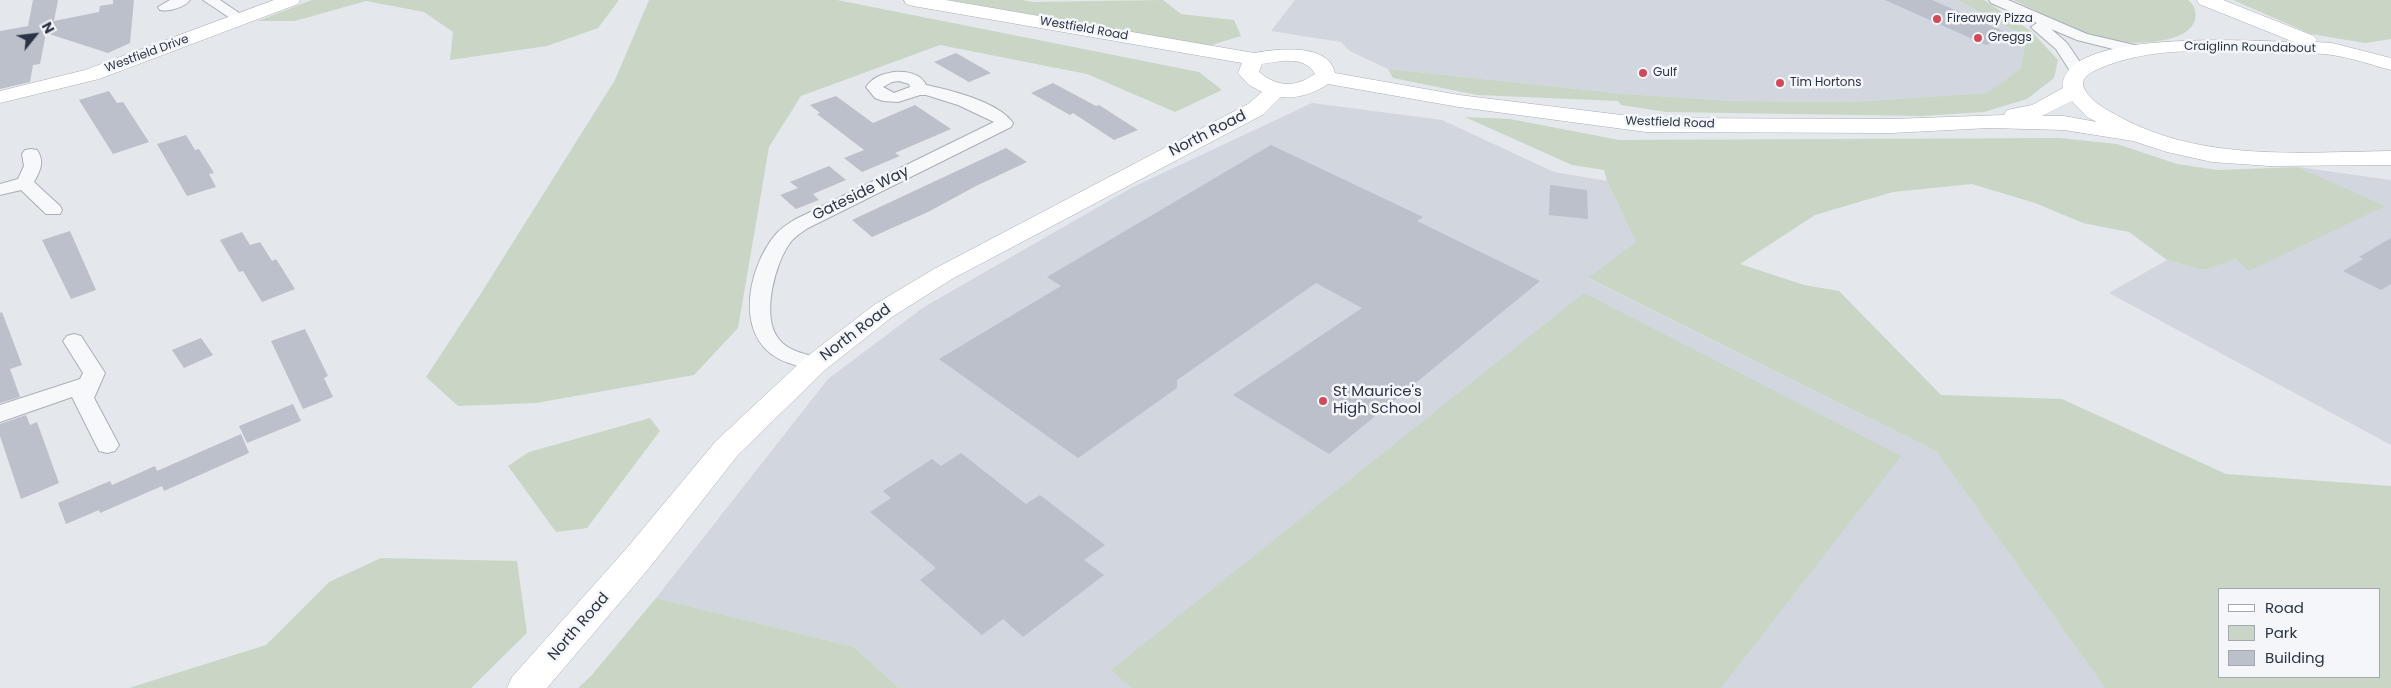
<!DOCTYPE html>
<style>
body{margin:0}
#map{position:relative;width:2391px;height:688px;overflow:hidden;background:#e4e7ec;font-family:Poppins,sans-serif}
canvas{display:block}
.legend{position:absolute;left:2218px;top:588px;width:162px;height:90px;box-sizing:border-box;background:#f4f6f9;border:1px solid #a4a8b1;margin:0;padding:6px 9px;list-style:none;font-size:15px;color:#2b3445}
.legend li{display:flex;align-items:center;gap:10px;height:25px}
.legend b{width:25px;border:1px solid #a4a8b1}
.north{position:absolute;left:10px;top:10px;width:50px;height:50px;-webkit-text-stroke:4px #f4f6f9;paint-order:stroke;rotate:61deg;font-size:14px;font-weight:700;line-height:20px;text-align:center;color:#2b3445}
.north::after{content:'';display:block;margin:auto;width:18px;height:22px;background:#2b3445;clip-path:polygon(50% 0,100% 100%,50% 72%,0 100%)}
</style>
<div id="map">
<canvas width="2391" height="688"></canvas>
<ul class="legend">
<li><b style="height:6px;background:#fff"></b>Road</li>
<li><b style="height:14px;background:#c9d6c5"></b>Park</li>
<li><b style="height:14px;background:#bbc0ca"></b>Building</li>
</ul>
<div class="north">N</div>
</div>
<script>
const g = document.querySelector('canvas').getContext('2d');
g.lineJoin = 'round';
function fillPath(path, color) { g.fillStyle = color; g.fill(path, 'evenodd'); }
function stroke(path, color, width, dash) { g.strokeStyle = color; g.lineWidth = width; g.lineCap = dash ? 'butt' : 'round'; g.setLineDash(dash || []); g.stroke(path); }
function write(font, color, halo, rows, align = 'center') {
  g.font = font + ' Poppins,sans-serif'; g.lineWidth = 5; g.setLineDash([]); g.textBaseline = 'middle'; g.strokeStyle = halo; g.fillStyle = color; for (const [text, x, y, turn = 0] of rows) {
    g.save(); g.translate(x, y); g.rotate((+turn || 0) * Math.PI / 180); g.textAlign = isNaN(turn) ? turn : align; if (halo) g.strokeText(text, 0, 0); g.fillText(text, 0, 0); g.restore();
  }
}
fillPath(new Path2D(`
 M1295,0H1957L2026,37L2021,68L1987,93L1850,102L1735,101L1625,94L1388,69L1350,51L1341,42L1271,31Z
 M1312,103L1442,120L1554,172L1607,181L1636,242L1589,279L1936,451L2105,688H899L854,647L656,598L828,379L924,307L1133,187Z
 M2298,167L2391,180V445L2109,293L2167,260L2203,270L2384,206Z`), '#d2d6de');
fillPath(new Path2D(`
 M312,0H619L598,28L547,46L450,60L453,32L424,12L366,1L295,21H258Z
 M649,0H837L1199,72L1222,90L1175,112L1087,74L940,45L801,96L769,147L738,328L694,375L536,403L458,406L426,377L478,298L615,80Z
 M949,0H1022L1033,2L1163,0L1181,14L1234,20L1241,36L1208,46Z
 M1957,0H1984L2031,31L2058,60L2054,78L2027,99L1984,112L1922,116L1666,112L1621,105L1618,101L1477,95L1393,78L1388,69L1625,94L1735,101L1850,102L1987,93L2021,68L2026,37Z
 M2013,0H2188C2194,4 2197,13 2195,20C2188,43 2141,44 2120,42C2085,38 2045,14 2013,0Z
 M2233,0H2391V39L2365,43L2311,34Z
 M1465,117L1510,119L1619,140L2059,138L2117,144L2177,164L2217,170L2298,167L2385,206L2249,271L2236,259L2203,270L2167,260L2129,232L2083,223L2035,203L1972,184L1893,192L1815,215L1740,264L1804,285L1839,291L1941,395L2062,399L2226,474L2391,486V688H2105L1936,451L1588,278L1636,242L1607,181L1604,170L1572,165ZM2220,589H2380V677H2220Z
 M1584,293L1901,456L1721,688H1132L1111,670Z
 M650,418L660,431L587,528L556,532L508,466L529,452Z
 M381,558L517,561L527,633L471,688H129L266,645L329,582Z
 M656,598L854,647L899,688H578L591,676Z`), '#c9d6c5');
fillPath(new Path2D(`
 M33,0H58L54,21L99,12L100,6L113,4V0H134L130,43L108,53L46,33L40,64L33,65L30,82L0,89V31L28,26Z
 M1885,0H1932L2012,35L1986,45Z
 M956,53L991,73L969,82L934,62Z
 M1053,83L1096,106L1099,105L1138,130L1114,140L1073,113L1070,115L1031,93Z
 M109,91L117,103L123,102L149,142L113,154L79,100Z
 M836,96L873,123L915,105L951,129L895,153L900,156L862,172L844,158L864,150L817,114L820,113L810,105Z
 M186,135L195,150L199,149L214,173L209,174L216,187L187,196L157,144Z
 M1271,145L1423,217L1417,221L1540,281L1329,454L1233,395L1362,308L1316,283L1177,380V388L1078,458L939,359L1061,286L1047,277Z
 M1006,148L1027,162L976,186L928,212L872,237L852,220Z
 M829,166L846,180L813,194L819,200L796,209L780,195L798,188L790,182Z
 M1550,185L1587,190L1588,219L1549,215Z
 M70,231L96,290L71,299L42,240Z
 M242,232L250,245L260,242L272,261L276,259L295,289L262,302L243,271L239,272L220,240Z
 M2391,238V284L2381,290L2343,271L2363,259L2359,257Z
 M2,312L22,365L10,369L20,397L0,403V313Z
 M305,329L328,376L324,378L333,397L303,409L271,341Z
 M201,338L213,355L184,368L172,350Z
 M293,404L301,421L247,443L239,426Z
 M26,415L30,425L37,422L59,483L21,499L0,436V424Z
 M241,434L249,453L164,491L162,486L100,513L99,510L66,524L58,503L110,481L112,485L155,466L157,471Z
 M961,453L1026,504L1040,495L1105,545L1084,560L1104,575L1023,637L1003,619L982,635L920,580L936,568L870,512L891,498L883,491L932,459L941,466Z`), '#bbc0ca');
const street = new Path2D(`
 M170,0H190C185,7 169,12 160,10L158,7Z
 M203,0H220L248,19L246,22H236Z
 M1989,0H2008L2087,34L2143,47L2145,50L2137,55L2077,40L2051,29L2067,43L2086,71L2084,74H2072L2056,49L2034,30L2031,27L2037,23L1991,3Z
 M894,72C905,71 921,73 926,85C950,90 999,102 1013,123L1011,127L808,228C802,232 794,237 790,243C775,263 761,316 778,338C788,352 807,354 823,359L826,364L823,369C811,372 801,367 789,363C733,345 745,271 776,234C781,228 788,224 794,220L994,122L958,105L926,95H920L898,102L883,101L875,98L866,87C873,77 882,74 894,72ZM899,81L909,84L910,87L894,93L883,87L892,82Z
 M31,149L37,150C45,162 40,171 34,182L60,206L62,210L60,214H46L21,190L0,195V184L18,179L24,166L22,154L25,150Z
 M74,334L81,336L105,373L94,398L119,445L115,451L107,453L99,451L72,397L0,422V405L80,379L83,373L63,341L67,336Z`);
const secondary = new Path2D(`
 M274,0H300L298,4L99,79L0,103V91L85,70Z
 M904,0H946L1254,53C1275,49 1329,42 1335,73L1459,95L1646,118L1892,119L2004,115L2007,110L2032,105L2063,88C2058,28 2255,41 2294,42L2199,4L2197,0H2223L2314,36L2317,40L2315,42L2332,43L2391,58V70C2372,65 2352,58 2332,55C2313,52 2291,54 2272,53C2214,51 2150,45 2096,70C2088,74 2079,79 2085,90C2091,102 2109,111 2120,117C2203,162 2300,152 2391,151V165L2269,166L2212,162L2167,152L2133,141L2064,130L1989,128L1892,133L1646,132L1459,107L1328,84C1315,93 1297,99 1281,97L1264,114L952,279L892,317L825,370L738,455L650,567L547,688H507L512,677L626,549L716,441L805,358L874,305L934,269L1248,104L1262,92L1249,85L1238,73L1242,63L913,6L906,4ZM1283,61C1295,60 1309,62 1315,74C1295,88 1277,87 1259,72L1262,64ZM2072,101L2087,117L2097,122L2064,116H2042Z`);
stroke(street, '#a9aeb7', 2);
stroke(secondary, '#a9aeb7', 1);
fillPath(street, '#f7f8fa');
fillPath(secondary, '#fff');
for (const [x, y, r, color] of [
 [1937,19,5,"#d1495b"],
 [1978,38,5,"#d1495b"],
 [1643,73,5,"#d1495b"],
 [1780,83,5,"#d1495b"],
 [1323,401,5,"#d1495b"]
]) { const dot = new Path2D(); dot.arc(x, y, r, 0, 2 * Math.PI); g.fillStyle = color; g.fill(dot); stroke(dot, '#f4f6f9', 2); }
write('12px', '#2b3445', '#f4f6f9', [
 ["Fireaway Pizza",1947,19],
 ["Greggs",1988,38],
 ["Gulf",1653,73],
 ["Tim Hortons",1790,83]
], 'left');
write('12px', '#2b3445', '#f4f6f9', [
 ["Westfield Road",1084,29,10],
 ["Craiglinn Roundabout",2250,48,1],
 ["Westfield Drive",147,54,-20],
 ["Westfield Road",1670,123,2]
]);
write('15px', '#2b3445', '#f4f6f9', [
 ["North Road",1208,134,-27],
 ["Gateside Way",861,194,-26],
 ["North Road",856,333,-37],
 ["North Road",579,627,-49]
]);
write('15px', '#2b3445', '#f4f6f9', [
 ["St Maurice's",1333,392],
 ["High School",1333,409]
], 'left');
</script>
